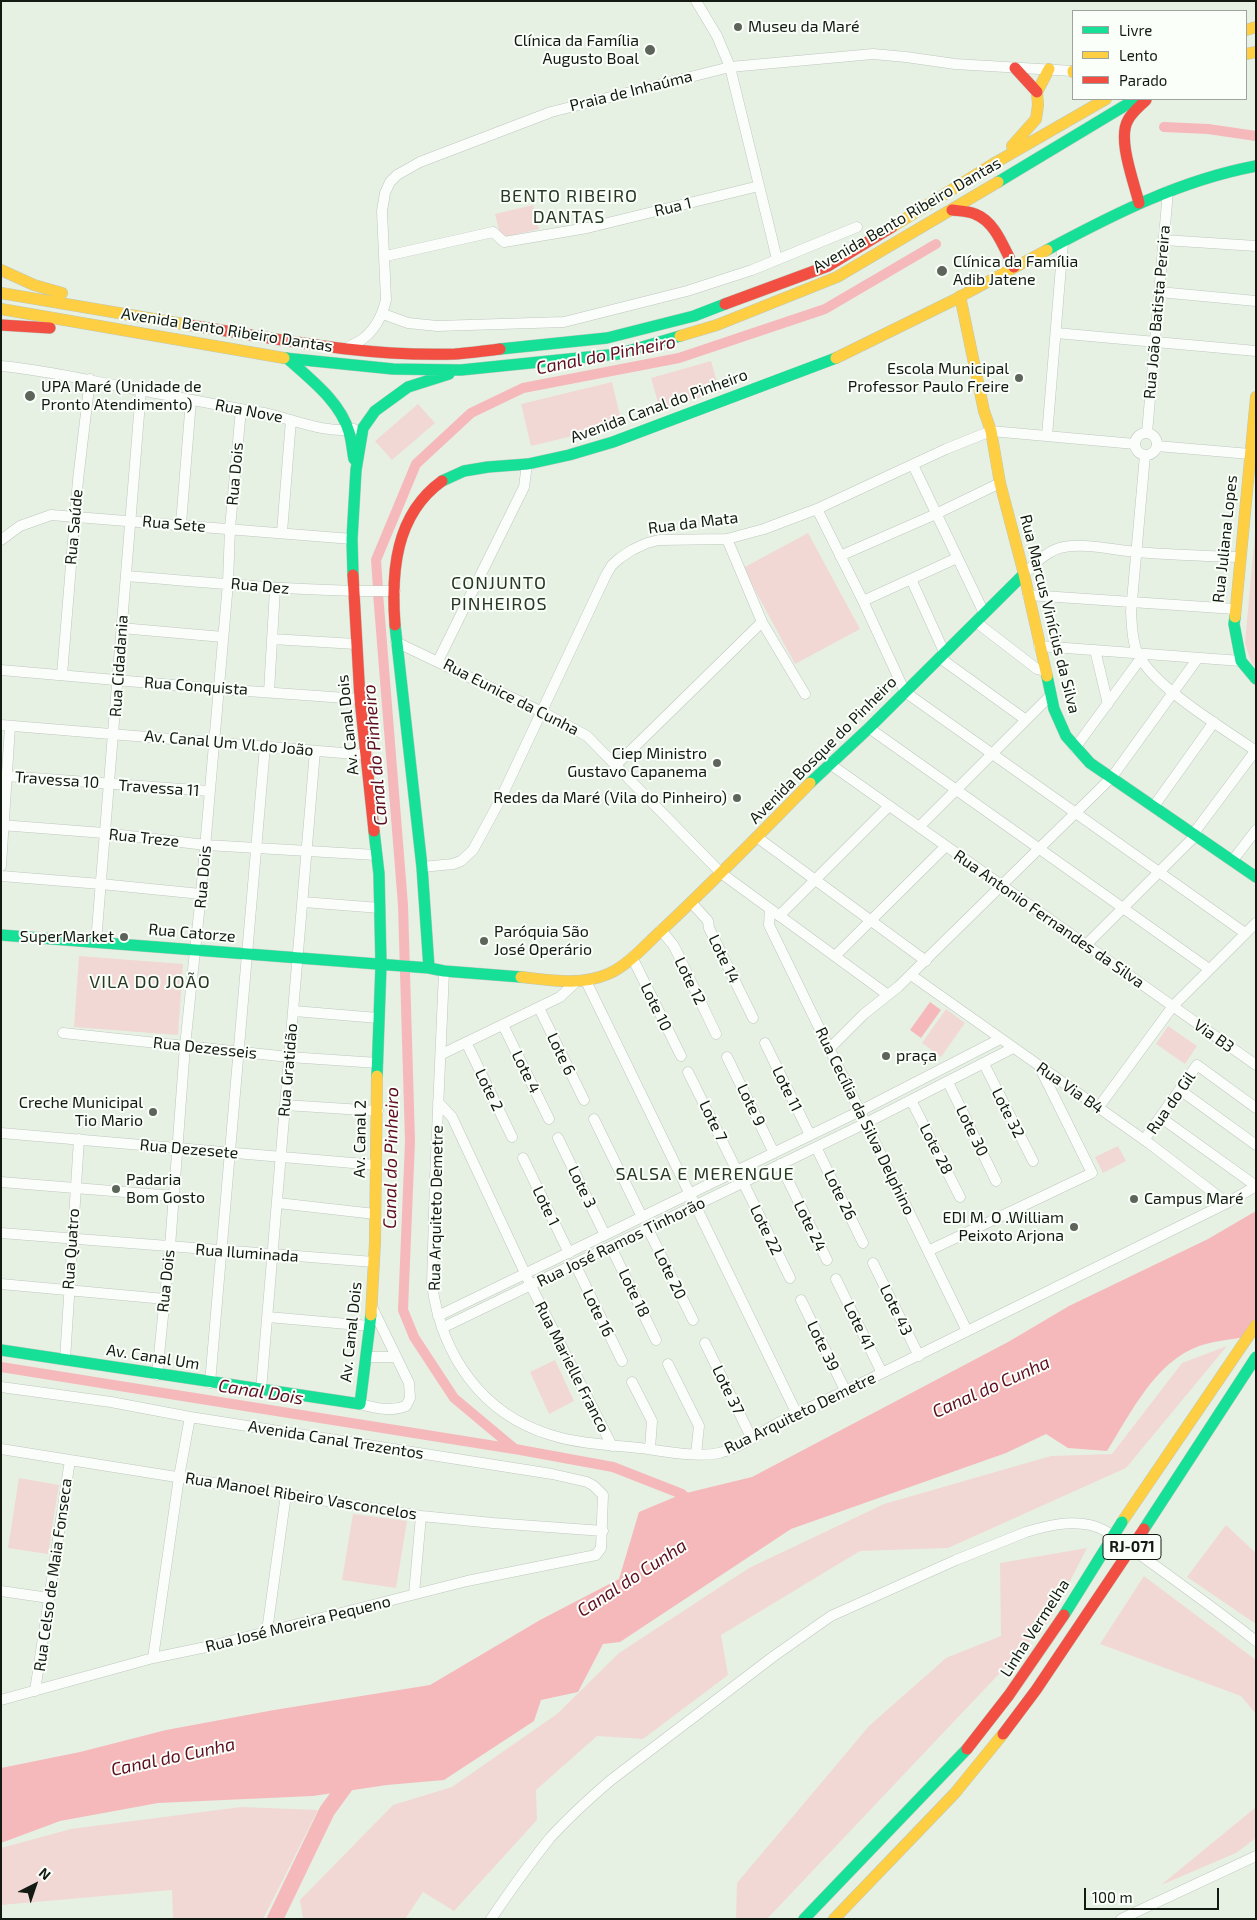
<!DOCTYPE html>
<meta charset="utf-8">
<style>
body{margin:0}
#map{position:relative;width:1257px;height:1920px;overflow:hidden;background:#e6f1e4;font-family:"Exo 2",sans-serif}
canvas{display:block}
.frame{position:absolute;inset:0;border:2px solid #131a11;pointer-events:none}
.legend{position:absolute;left:1072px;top:10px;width:175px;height:90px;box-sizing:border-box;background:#fbfffa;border:1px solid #9ea39d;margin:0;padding:6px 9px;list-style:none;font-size:15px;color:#131a11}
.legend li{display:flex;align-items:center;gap:10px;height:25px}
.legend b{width:25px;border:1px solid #9ea39d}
.north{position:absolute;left:10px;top:1860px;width:50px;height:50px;-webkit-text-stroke:4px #fbfffa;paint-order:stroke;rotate:41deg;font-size:14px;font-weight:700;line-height:20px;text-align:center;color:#131a11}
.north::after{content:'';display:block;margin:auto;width:18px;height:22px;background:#131a11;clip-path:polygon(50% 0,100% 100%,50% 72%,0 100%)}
.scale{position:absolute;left:1084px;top:1888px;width:135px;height:22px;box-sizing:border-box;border:2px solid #131a11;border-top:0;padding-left:6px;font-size:15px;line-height:18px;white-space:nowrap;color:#131a11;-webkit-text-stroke:4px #fbfffa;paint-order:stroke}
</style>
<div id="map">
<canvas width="1257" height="1920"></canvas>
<div class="frame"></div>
<ul class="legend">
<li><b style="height:6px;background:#16e098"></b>Livre</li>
<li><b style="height:6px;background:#ffcf43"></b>Lento</li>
<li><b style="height:6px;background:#f24e42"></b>Parado</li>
</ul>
<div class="north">N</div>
<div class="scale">100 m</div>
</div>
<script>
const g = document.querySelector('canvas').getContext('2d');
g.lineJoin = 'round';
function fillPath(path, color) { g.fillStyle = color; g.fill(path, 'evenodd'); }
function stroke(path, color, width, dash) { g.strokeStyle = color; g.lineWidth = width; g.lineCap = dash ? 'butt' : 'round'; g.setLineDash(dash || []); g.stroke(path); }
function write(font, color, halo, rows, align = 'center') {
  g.font = font + ' "Exo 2",sans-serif'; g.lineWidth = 4; g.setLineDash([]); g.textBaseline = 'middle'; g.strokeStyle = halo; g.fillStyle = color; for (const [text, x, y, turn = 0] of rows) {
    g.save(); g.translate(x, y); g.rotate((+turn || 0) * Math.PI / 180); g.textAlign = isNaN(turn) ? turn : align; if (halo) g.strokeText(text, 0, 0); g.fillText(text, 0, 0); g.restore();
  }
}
fillPath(new Path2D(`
 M533,205L539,229L501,238L495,214Z
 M711,361L720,392L660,409L651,378Z
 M612,382L622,424L531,446L521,404Z
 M418,404L435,423L392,460L375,441Z
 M1256,522V668L1251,662L1245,643Z
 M808,533L860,629L795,664L743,568Z
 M79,956L183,964L178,1035L74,1027Z
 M946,1009L965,1023L941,1057L922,1043Z
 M1168,1026L1197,1046L1185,1064L1156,1044Z
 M1118,1146L1126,1161L1103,1173L1095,1157Z
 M1227,1346L1126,1468L948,1548L860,1551L721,1635L728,1675L643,1739L597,1736L536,1790L537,1820L454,1911L423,1892L405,1919H303L300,1900L393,1805L452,1787L557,1714L619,1653L749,1568L884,1504L1051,1456L1112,1454L1182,1363Z
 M555,1360L574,1401L549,1414L530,1372Z
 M19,1478L59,1485L48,1554L8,1548Z
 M353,1514L407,1521L396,1588L342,1580Z
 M1226,1525L1256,1553V1624L1187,1577Z
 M1087,1548L1050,1620L767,1919H736L737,1883L869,1726L946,1658L1001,1636L1000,1563Z
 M1144,1576L1256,1660V1714L1241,1696L1100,1644Z
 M241,1807L318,1810L263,1919H173L172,1890L1,1905V1848L71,1829Z
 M1256,1807V1838L1236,1853L1161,1885Z`), '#f2d8d4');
fillPath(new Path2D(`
 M930,1002L941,1010L921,1038L910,1030Z
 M1256,1211V1335C1237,1339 1217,1340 1199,1346C1155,1362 1131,1413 1107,1451L1068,1448L1046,1434L1006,1453L791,1529L620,1642L603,1644L578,1692L541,1700L534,1721L444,1780L387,1785L313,1796L158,1803L60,1821L1,1843V1768L80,1752L166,1730L274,1710L430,1685L540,1620L619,1579L639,1512L682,1494L752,1477L1008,1342L1069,1306L1208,1239Z`), '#f6b9bb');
stroke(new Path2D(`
 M1164,127L1208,129L1256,136
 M378,589L376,560L416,464L471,413L523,388L679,358L825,309L936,244
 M378,593L403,905L410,1141L403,1310L414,1337L454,1398L515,1449L613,1467L682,1494L692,1504
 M1,1367L514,1449`), '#f6b9bb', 10);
stroke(new Path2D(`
 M275,1919L327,1811L354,1774`), '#f6b9bb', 16);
const street = new Path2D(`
 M696,1L717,36L730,67L777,259
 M1164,240L1256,246
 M386,256L493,232L504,242L587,228L759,186
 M1159,292L1256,301
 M383,314L408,323L437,326L564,322L687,291L752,270L857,227
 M1056,333L1256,351
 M350,346C370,338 381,321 386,300L382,211L385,193L390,182L397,175L420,162L551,112L730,67L873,54L906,57L955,64L1073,71
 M1,366C48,370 94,382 140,390C182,398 223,406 264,413C293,419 324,434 354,429
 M1147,433L1168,191
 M1135 444a11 11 0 1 1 22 0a11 11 0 1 1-22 0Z
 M1047,436L1063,242
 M1157,446L1250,454
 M1145,455L1131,612C1132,626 1132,642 1138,654C1155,688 1223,728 1256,751
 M913,465L984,613
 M817,509L863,601L905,692L1245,933
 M181,524L191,400
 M282,532L291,420
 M1,540L20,526L51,515L352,539
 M840,556L936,514L1000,483
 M1024,574C1035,564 1047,550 1064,547C1087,543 1113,550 1137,552C1171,555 1206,556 1240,557
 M126,576C216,583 305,592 395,591
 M911,579L945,654
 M1028,595L1235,609
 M863,601L957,558
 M762,622L805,694
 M976,622L1037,669L1045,671
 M121,628L223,637
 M272,639L356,644
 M396,642L542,712L587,736L721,873L888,995
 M1039,646L1241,661
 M1095,650L1108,704
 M940,658L1026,720
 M438,661L524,487L527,464
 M1,670L219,689L360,699
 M62,675L78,480L90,379
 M269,692L275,589
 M1,725L367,755
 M869,728L1209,969
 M1075,748L1141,658
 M830,764L1256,1065
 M616,765L762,622L727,539
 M6,776L209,791
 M1154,806L1214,722
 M1,825L104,833L206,845L376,855
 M919,827L1051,695
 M1194,833L1256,750
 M758,838L926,961
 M1233,860L1256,830
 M1,866L10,726
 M422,867L453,864L461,861L473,850L499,802L606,575L612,565L620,558L632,550L647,543L659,540L727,539L764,529L817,509L946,449L991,431L1135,444
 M1,876L101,884L201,894
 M303,902L380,908
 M691,902L708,921L709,928L753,1018
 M770,909L769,925L967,1331
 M779,916L889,806
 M661,930L674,946L716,1034
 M96,942L141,390
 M1086,945L1197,834
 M835,956L946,846
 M632,957L681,1056
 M444,971L435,1179L432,1285C442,1355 481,1414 551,1435C579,1444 611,1445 640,1448C664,1451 696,1458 719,1453C740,1448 760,1433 778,1423C812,1406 846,1391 880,1374C996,1317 1112,1260 1227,1203L1256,1186
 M911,975L1150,1144L1227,1203
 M586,981L797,1414
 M539,1008L584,1100
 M294,1011L378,1018
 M503,1025L549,1119
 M63,1033L289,1057L378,1063
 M466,1042L512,1137
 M765,1043L810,1135
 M829,1049L864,1014L898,987L1112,777L1198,658
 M442,1054L560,997L576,982
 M727,1057L774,1153
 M984,1064L1033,1161
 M688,1072L737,1171
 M948,1082L996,1181
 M1180,1090L1256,1145
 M911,1100L960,1197
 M438,1102L452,1117L531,1286L612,1446
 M285,1105L378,1111
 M1098,1108L1173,1006L1256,923
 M1160,1117L1256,1186
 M594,1119L642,1217
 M1,1133L376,1165
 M558,1138L605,1235
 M1144,1140L1197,1065L1256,1108
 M816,1147L863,1243
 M523,1158L569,1253
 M780,1164L827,1260
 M1,1182L174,1196
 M743,1182L790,1278
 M278,1203L375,1214
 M648,1229L693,1320
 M1,1233L374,1262
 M611,1247L656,1340
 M928,1251L1092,1173L1040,1068
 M873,1263L919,1356
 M575,1264L622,1361
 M836,1279L882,1373
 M1,1284L165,1299
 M801,1300L846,1392
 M438,1316L860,1111L1000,1039
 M268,1317L370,1326
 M442,1328L866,1123L1013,1048
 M705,1343L751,1437
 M366,1357H395
 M65,1360L79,1139
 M668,1364L699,1426L696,1454
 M157,1375L170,1247L185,1046L201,894L228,583L230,528L241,409
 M632,1382L652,1421L650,1449
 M210,1383L265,746
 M1,1387L111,1402L190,1417L552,1474L587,1482L594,1486L603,1495L601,1548L596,1555L467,1581L211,1646L153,1658L1,1700
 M261,1390L315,751
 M360,1404C376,1408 390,1412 406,1406L410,1398L409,1383L372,1307
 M1,1449L421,1516L493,1523L603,1531
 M1,1591L49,1598
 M414,1594L421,1516
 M267,1631L286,1494
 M153,1658L179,1477L190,1417
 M35,1691L70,1460
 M491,1919C510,1891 529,1864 550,1838C569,1817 590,1798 611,1780L774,1656L831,1616L956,1560L1026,1532C1046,1526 1069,1520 1090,1525C1108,1529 1124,1544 1139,1554C1178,1582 1218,1611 1256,1641
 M1121,1919L1256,1856`);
const fast = new Path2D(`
 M998,182L1136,99
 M1047,250C1114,214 1181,180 1256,166
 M500,349L607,338L694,316L725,304
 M284,358L393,369L461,370L618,354L680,336
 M287,358C310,379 340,401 349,432C352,441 352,450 354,459
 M442,481L464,471L488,467L528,464L569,455L613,442L836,358
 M353,575L352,539L356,470L363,428L375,411L408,387L449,374
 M1235,617L1234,624L1241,661L1256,679
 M395,625L422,867L429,968
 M1047,676L1054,709L1066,736L1090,763L1256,877
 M810,783L869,728L1024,574
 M374,831L379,874L381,965L377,1076
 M1,935L429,968L444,971L521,977
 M1,1350L360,1404L371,1315
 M804,1919L967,1749`);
const slow = new Path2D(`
 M1246,30L1256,27
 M1246,54L1256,52
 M1073,71V72
 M1012,146L1036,119L1038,105L1037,92L1049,69
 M892,227L993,164L1106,99
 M1,270L34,285L62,293
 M1,293L189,325
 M960,296L984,411L991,431L1000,483L1024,574L1047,676
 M1,309L284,358
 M680,336L717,325L837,277L998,182
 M836,358L952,301L1047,250
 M1235,617L1256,397
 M521,977C550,980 580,986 608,974C629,965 647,943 664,928C714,881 762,832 810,783
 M371,1315L375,1242L377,1076
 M1122,1522L1256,1325
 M834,1919L955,1793L1003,1734`);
const jam = new Path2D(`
 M1015,68L1037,92
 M1139,203C1134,182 1117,139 1128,120C1132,112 1140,106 1146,100
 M952,210C960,211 968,211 975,214C996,222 1004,249 1014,267
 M725,304L828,266L892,227
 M1,325L50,328
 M189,325C277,339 366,357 455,354C470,353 485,351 500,349
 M353,575L360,699L374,831
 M395,625C391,572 395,515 442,481`);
stroke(street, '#bec7bc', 11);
stroke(fast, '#bec7bc', 12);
stroke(slow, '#bec7bc', 12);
stroke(jam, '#bec7bc', 12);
stroke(street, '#fbfdfb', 10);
stroke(fast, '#16e098', 11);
stroke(slow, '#ffcf43', 11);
stroke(jam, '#f24e42', 11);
const fastBridge = new Path2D(`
 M1144,1529L1256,1357
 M1064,1615L1122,1522`);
const jamBridge = new Path2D(`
 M1003,1734L1036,1690L1144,1529
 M967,1749L1009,1695L1064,1615`);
stroke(fastBridge, '#bec7bc', 12, []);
stroke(jamBridge, '#bec7bc', 12, []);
stroke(fastBridge, '#16e098', 11);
stroke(jamBridge, '#f24e42', 11);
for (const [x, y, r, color] of [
 [738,27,5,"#5d655b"],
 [650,50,6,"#5d655b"],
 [942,271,6,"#5d655b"],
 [1019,378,5,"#5d655b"],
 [30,396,6,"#5d655b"],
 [717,763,5,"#5d655b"],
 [737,798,5,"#5d655b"],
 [124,937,5,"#5d655b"],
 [484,941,5,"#5d655b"],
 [886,1056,5,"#5d655b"],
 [153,1112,5,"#5d655b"],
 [116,1189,5,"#5d655b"],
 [1134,1199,5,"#5d655b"],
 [1074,1227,5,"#5d655b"]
]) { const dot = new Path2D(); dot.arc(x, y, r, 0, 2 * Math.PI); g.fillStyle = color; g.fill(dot); stroke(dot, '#fbfffa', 2); }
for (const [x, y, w] of [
 [1132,1547,58]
]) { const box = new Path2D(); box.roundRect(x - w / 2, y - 12.5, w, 25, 4); g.fillStyle = '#fbfffa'; g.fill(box); stroke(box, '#131a11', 1); }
write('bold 15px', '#131a11', null, [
 ["RJ-071",1132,1547]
]);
write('16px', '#131a11', '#fbfffa', [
 ["Museu da Maré",748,27],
 ["Clínica da Família",639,41,"right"],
 ["Augusto Boal",639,59,"right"],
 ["Clínica da Família",953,262],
 ["Adib Jatene",953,280],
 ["Escola Municipal",1009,369,"right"],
 ["Professor Paulo Freire",1009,387,"right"],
 ["UPA Maré (Unidade de",41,387],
 ["Pronto Atendimento)",41,405],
 ["Ciep Ministro",707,754,"right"],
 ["Gustavo Capanema",707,772,"right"],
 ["Redes da Maré (Vila do Pinheiro)",727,798,"right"],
 ["Paróquia São",494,932],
 ["José Operário",494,950],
 ["SuperMarket",114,937,"right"],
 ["praça",896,1056],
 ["Creche Municipal",143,1103,"right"],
 ["Tio Mario",143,1121,"right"],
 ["Padaria",126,1180],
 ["Bom Gosto",126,1198],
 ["Campus Maré",1144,1199],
 ["EDI M. O .William",1064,1218,"right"],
 ["Peixoto Arjona",1064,1236,"right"]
], 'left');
write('16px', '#131a11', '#fbfffa', [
 ["Praia de Inhaúma",631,91,-14],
 ["Rua 1",673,207,-13],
 ["Avenida Bento Ribeiro Dantas",907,215,-30],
 ["Rua João Batista Pereira",1157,312,-85],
 ["Avenida Bento Ribeiro Dantas",227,330,9],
 ["Avenida Canal do Pinheiro",659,406,-20],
 ["Rua Nove",249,411,11],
 ["Rua Dois",235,474,-85],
 ["Rua da Mata",693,523,-7],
 ["Rua Sete",174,524,5],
 ["Rua Saúde",74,527,-85],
 ["Rua Juliana Lopes",1225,539,-84],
 ["Rua Dez",260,586,5],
 ["Rua Marcus Vinícius da Silva",1050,614,76],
 ["Rua Cidadania",119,666,-86],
 ["Rua Conquista",196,686,4],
 ["Rua Eunice da Cunha",511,697,27],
 ["Av. Canal Dois",348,725,-96],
 ["Av. Canal Um Vl.do João",229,743,5],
 ["Avenida Bosque do Pinheiro",823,750,-45],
 ["Travessa 10",57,780,4],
 ["Travessa 11",159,788,4],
 ["Rua Treze",144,838,6],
 ["Rua Dois",203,877,-85],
 ["Rua Antonio Fernandes da Silva",1049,919,35],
 ["Rua Catorze",192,933,5],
 ["Lote 14",724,959,64],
 ["Lote 12",690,981,64],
 ["Lote 10",656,1007,64],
 ["Via B3",1214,1036,35],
 ["Rua Dezesseis",205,1048,6],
 ["Lote 6",561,1054,64],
 ["Rua Gratidão",288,1070,-85],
 ["Lote 4",526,1072,64],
 ["Rua Via B4",1070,1088,35],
 ["Lote 11",787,1089,64],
 ["Lote 2",489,1090,64],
 ["Rua do Gil",1171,1103,-55],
 ["Lote 9",751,1105,64],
 ["Lote 32",1008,1113,63],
 ["Lote 7",713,1121,64],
 ["Rua Cecília da Silva Delphino",865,1121,64],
 ["Lote 30",972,1131,64],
 ["Av. Canal 2",360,1139,-89],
 ["Rua Dezesete",189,1149,5],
 ["Lote 28",936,1149,63],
 ["Lote 3",582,1187,64],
 ["Lote 26",840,1195,64],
 ["Lote 1",546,1206,64],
 ["Rua Arquiteto Demetre",436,1208,-89],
 ["Lote 24",810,1226,64],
 ["Lote 22",766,1230,64],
 ["Rua José Ramos Tinhorão",621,1242,-26],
 ["Rua Quatro",71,1249,-86],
 ["Rua Iluminada",247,1253,4],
 ["Lote 20",670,1274,64],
 ["Rua Dois",166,1281,-84],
 ["Lote 18",634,1293,64],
 ["Lote 43",896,1310,64],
 ["Lote 16",598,1313,64],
 ["Lote 41",859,1326,64],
 ["Av. Canal Dois",351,1332,-84],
 ["Lote 39",823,1346,64],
 ["Av. Canal Um",153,1357,9],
 ["Rua Marielle Franco",572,1367,63],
 ["Lote 37",728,1390,64],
 ["Rua Arquiteto Demetre",800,1413,-26],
 ["Avenida Canal Trezentos",336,1440,9],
 ["Rua Manoel Ribeiro Vasconcelos",301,1496,9],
 ["Rua Celso de Maia Fonseca",53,1575,-82],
 ["Rua José Moreira Pequeno",298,1624,-14],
 ["Linha Vermelha",1035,1628,-57]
]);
g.letterSpacing = '1px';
write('18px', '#293825', '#fbfffa', [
 ["BENTO RIBEIRO",569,196],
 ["DANTAS",569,217],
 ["CONJUNTO",499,583],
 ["PINHEIROS",499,604],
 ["VILA DO JOÃO",150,982],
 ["SALSA E MERENGUE",705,1174]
]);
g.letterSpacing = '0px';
write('italic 18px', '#5f0e22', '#fbfffa', [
 ["Canal do Pinheiro",606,355,-11],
 ["Canal do Pinheiro",375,755,-95],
 ["Canal do Pinheiro",391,1158,-89],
 ["Canal do Cunha",991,1387,-24],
 ["Canal Dois",261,1392,9],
 ["Canal do Cunha",632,1578,-33],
 ["Canal do Cunha",173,1757,-12]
]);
</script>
